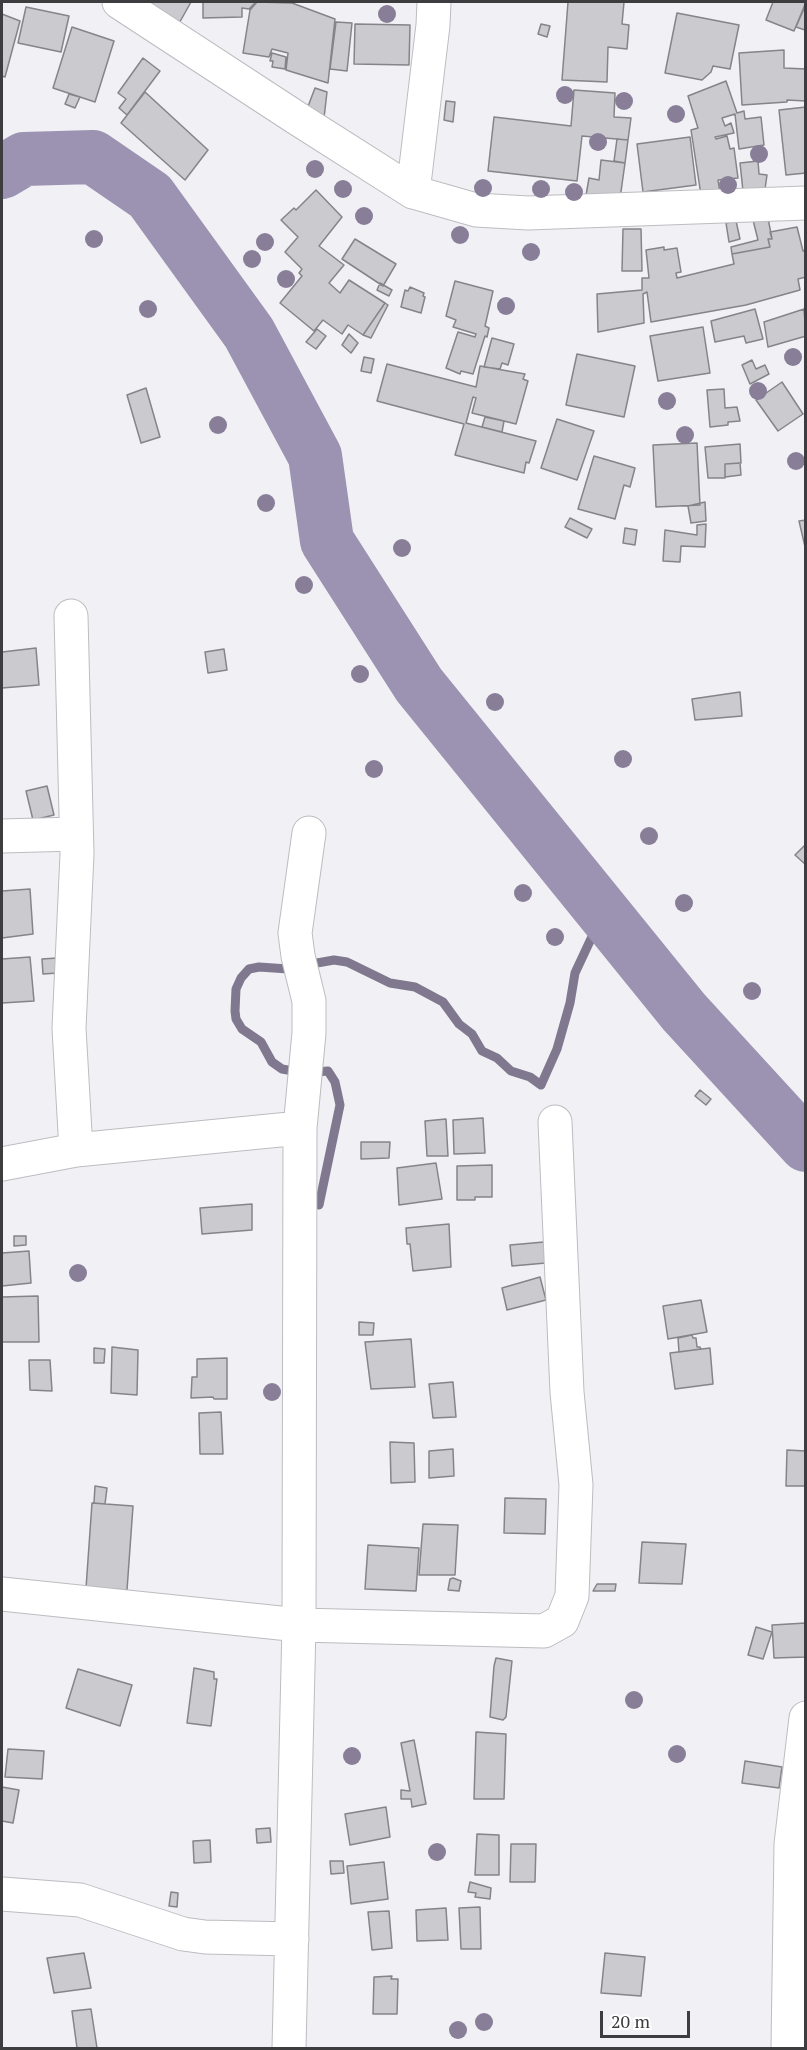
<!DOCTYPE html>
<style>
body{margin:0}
#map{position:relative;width:807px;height:2050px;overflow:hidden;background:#f1f0f5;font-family:"PT Serif",serif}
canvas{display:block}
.frame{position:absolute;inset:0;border:3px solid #3d3c3e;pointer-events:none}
.scale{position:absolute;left:600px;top:2011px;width:90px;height:27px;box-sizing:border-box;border:3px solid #3d3c3e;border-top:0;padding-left:8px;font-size:18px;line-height:21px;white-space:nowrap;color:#3d3c3e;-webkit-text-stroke:4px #fff;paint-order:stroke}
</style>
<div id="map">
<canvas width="807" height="2050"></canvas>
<div class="frame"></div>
<div class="scale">20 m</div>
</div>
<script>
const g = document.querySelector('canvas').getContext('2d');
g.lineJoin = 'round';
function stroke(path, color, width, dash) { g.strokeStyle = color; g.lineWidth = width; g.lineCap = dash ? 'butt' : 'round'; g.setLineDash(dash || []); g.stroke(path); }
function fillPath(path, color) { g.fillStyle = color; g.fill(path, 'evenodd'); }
stroke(new Path2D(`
 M319,1205L340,1105L335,1082L328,1071L305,1073L282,1069L272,1062L261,1042L242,1029L236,1019L235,1011L236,989L241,978L249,969L259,967L303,970L317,963L334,960L347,962L390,983L415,987L443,1002L459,1024L472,1034L482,1051L497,1058L511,1071L530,1077L541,1085L557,1049L570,1003L575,973L604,911`), '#80788e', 9);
stroke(new Path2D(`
 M2,172L24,159L93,157L150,196L249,333L315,456L327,541L419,685L684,1012L806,1145`), '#9c92b1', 54);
const building = new Path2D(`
 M131,2H191L177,27Z
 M203,2H256L249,9L242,8V17L203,18Z
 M257,2L292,3L335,19L328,83L286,70L288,53L272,49L269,57L243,53L250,10Z
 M568,2H624L622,24L629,25L627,49L608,47L607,82L562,80Z
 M773,2H806L794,31L766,20Z
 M806,4V29L805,30L796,27Z
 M26,7L69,16L61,52L18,43Z
 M677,13L739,25L730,69L713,66L711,72L702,80L665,73Z
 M2,14L20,21L5,77L2,76Z
 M336,22L352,23L347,71L330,69Z
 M355,24L410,25L409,65L354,64Z
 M541,24L550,26L547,37L538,34Z
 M72,27L114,41L95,102L53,88Z
 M784,50V68L806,69V101L787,100V102L742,105L739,53Z
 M272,53L286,57L285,69L272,67L273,61H270Z
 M143,58L160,71L127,115L119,108L126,99L118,93Z
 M726,81L737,113L744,111L745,119L761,117L764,145L739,149L735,114L722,118L725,126L731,123L734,133L715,137L716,139L727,136L730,149L734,148L738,178L718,180L720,193L701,195L691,130L698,128L688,96Z
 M315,88L327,92L324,118L307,109Z
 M574,90L615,93L614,117L631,118L628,140L582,136L577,181L488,171L494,117L571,126Z
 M145,92L208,150L185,180L121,123Z
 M69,94L80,97L75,108L65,104Z
 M446,101L455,102L453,122L444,120Z
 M806,107V173L786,175L779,110Z
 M690,137L696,185L643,192L637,144Z
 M617,139L628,140L625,163L614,161Z
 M601,160L625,163L619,206L585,201L589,178L599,180Z
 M758,161L759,174L767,175L765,189L743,191L740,163Z
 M316,190L342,217L319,246L344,265L329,283L340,293L349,280L385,303L363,335L348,325L342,334L323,320L314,331L280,303L302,276L299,273L302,269L285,252L298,237L281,220L294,208L296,210Z
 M768,218L772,239H768L770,247L732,254L731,247L758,240L753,220Z
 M736,221L740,239L729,242L726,223Z
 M797,227L803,251L806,250V277L798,279L800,290L746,305L651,322L647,292L643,294L644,323L598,332L597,294L642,290V278H649L646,250L664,247V250L677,248L681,272L676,273L677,278L734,264L732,254L770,247L768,239H772L770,232Z
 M623,229H641L642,271H622Z
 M355,239L396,264L383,286L342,259Z
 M455,281L493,291L485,326L489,328L487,337L485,336L473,374L461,371L460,374L446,368L458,332L475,337L476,334L453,327L456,320L446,316Z
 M380,283L392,290L389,296L377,290Z
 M410,287L424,293L423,296L425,297L421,313L401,307L405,290L408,291Z
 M385,303L388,305L371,338L363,335Z
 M755,309L763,339L746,343L744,336L715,342L711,321Z
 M804,309L806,336L768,347L764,322Z
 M703,327L710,373L658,381L650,336Z
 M317,329L326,336L316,349L306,342Z
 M349,334L358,343L351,353L342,345Z
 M492,338L514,344L508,365L502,363L500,369L484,367Z
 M577,354L635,366L624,417L566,405Z
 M364,357L374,359L371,373L361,371Z
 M752,360L756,369L765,365L769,374L750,384L742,365Z
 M387,364L476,387L480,366L525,374L523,379L528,381L516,424L472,413L476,398L473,397L466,423L536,441L529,463L526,462L524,473L455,455L464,424L377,401Z
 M782,382L803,414L778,431L756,400Z
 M146,388L160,437L141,443L127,395Z
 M724,389L725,408L737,407L740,421L728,422V425L710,427L707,390Z
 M485,417L504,421L502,432L482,427Z
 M557,419L594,431L577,480L541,468Z
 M697,443L700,505L656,507L653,445Z
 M740,444L741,463L725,464V478H708L705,447Z
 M594,456L635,468L630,487L624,485L615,519L578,509Z
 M740,463L741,475L725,477V464Z
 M705,502L706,521L691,523L688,506Z
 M570,518L592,529L587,538L565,527Z
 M806,520V551L799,521Z
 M706,524L705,547L681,546L680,562L663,561L665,530L697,535V525Z
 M625,528L637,530L635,545L623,543Z
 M36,648L39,685L2,688V652Z
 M224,649L227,670L208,673L205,652Z
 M740,692L742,716L695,720L692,699Z
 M47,786L54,815L33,820L26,791Z
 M806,844V865L795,855Z
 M30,889L33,934L2,938V891Z
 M30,957L34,1001L2,1003V959Z
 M57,958L58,973L43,974L42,959Z
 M700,1090L711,1099L706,1105L695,1096Z
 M483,1118L485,1153L454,1154L453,1120Z
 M446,1119L448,1156H427L425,1121Z
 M361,1142H390L389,1158L361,1159Z
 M436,1163L442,1199L399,1205L397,1168Z
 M492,1165V1197H475V1200H457V1166Z
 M252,1204V1230L202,1234L200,1208Z
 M449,1224L451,1267L413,1271L410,1244H407L406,1228Z
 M14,1236H26V1245L14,1246Z
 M544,1242L546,1263L512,1266L510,1245Z
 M29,1251L31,1283L2,1286V1253Z
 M540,1277L546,1300L507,1310L502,1288Z
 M38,1296L39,1342H2V1297Z
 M701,1300L707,1332L668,1339L663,1306Z
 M359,1322L374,1323L373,1335H359Z
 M692,1335L693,1338H696L697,1347H700L701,1349L679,1352L678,1338Z
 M411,1339L415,1387L371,1389L365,1342Z
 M112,1347L138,1350L137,1395L111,1393Z
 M94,1348L105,1349L104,1363H94Z
 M710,1348L713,1384L675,1389L670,1353Z
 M227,1358V1399H214L213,1397L191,1398L192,1377H197V1359Z
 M29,1360H50L52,1391L30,1390Z
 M453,1382L456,1417L433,1418L429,1384Z
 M221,1412L223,1454H200L199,1413Z
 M390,1442L414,1443L415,1482L391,1483Z
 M453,1449L454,1476L429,1478V1451Z
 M787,1450L806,1451V1486H786Z
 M95,1486L107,1488L105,1504L94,1503Z
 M505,1498L546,1499L545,1534L504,1533Z
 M92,1503L133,1506L127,1590L86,1588Z
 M423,1524L458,1525L455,1575H419Z
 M642,1542L686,1544L682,1584L639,1583Z
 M368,1545L419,1548L416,1591L365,1589Z
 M453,1578L461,1581L459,1591L448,1590L450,1579Z
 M597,1584H616L615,1591H593Z
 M806,1623V1657L774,1658L772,1625Z
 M756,1627L772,1632L763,1659L748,1655Z
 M496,1658L512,1661L506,1717L503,1720L490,1717L494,1666Z
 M194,1668L214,1672V1679H217L211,1726L187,1723Z
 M78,1669L132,1685L120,1726L66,1708Z
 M476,1732L506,1734L504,1799H474Z
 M414,1740L426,1804L412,1807L411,1799H401V1790L410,1791L401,1743Z
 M8,1749L44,1751L42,1779L5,1777Z
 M745,1761L782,1767L779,1788L742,1783Z
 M2,1787L19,1790L13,1823L2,1821Z
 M386,1807L390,1837L350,1845L345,1814Z
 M270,1828L271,1842L257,1843L256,1829Z
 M477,1834L499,1835V1875H475Z
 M210,1840L211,1862L194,1863L193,1841Z
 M511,1844H536L535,1882H510Z
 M330,1861H343L344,1873L331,1874Z
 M384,1862L388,1899L351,1904L347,1866Z
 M470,1882L491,1888L490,1899L475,1897L476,1893L468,1892Z
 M171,1892L178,1893L177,1907L169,1906Z
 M480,1907L481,1949H461L459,1908Z
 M446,1908L448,1940L417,1941L416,1910Z
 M389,1911L392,1948L372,1950L368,1912Z
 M84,1953L91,1988L54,1993L47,1958Z
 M605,1953L645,1957L641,1996L601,1993Z
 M392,1976L391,1979H398L397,2014H373L374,1977Z
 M91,2009L97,2048H77L72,2011Z`);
fillPath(building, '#cbcace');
stroke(building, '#858488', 1.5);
const minor = new Path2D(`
 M119,2L295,117L413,192L476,210L528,213L806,203
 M413,192L433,25L434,2
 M71,616L77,854L69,1028L76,1150
 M2,836L76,834
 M2,1164L76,1150L300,1128
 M2,1594L299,1625L544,1631L562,1621L572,1596L576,1485L567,1392L555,1122
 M2,1894L80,1900L183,1934L205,1937L292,1939
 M289,2048L299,1625L300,1128L309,1033V1001L298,956L295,933L309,833
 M788,2048L791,1844L806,1718`);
stroke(minor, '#bdbcc0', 35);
stroke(minor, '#fff', 33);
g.fillStyle = '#887e98';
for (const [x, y] of [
 [387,14],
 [565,95],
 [624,101],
 [676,114],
 [598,142],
 [759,154],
 [315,169],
 [728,185],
 [483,188],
 [343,189],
 [541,189],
 [574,192],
 [364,216],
 [460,235],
 [94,239],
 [265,242],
 [531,252],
 [252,259],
 [286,279],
 [506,306],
 [148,309],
 [793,357],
 [758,391],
 [667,401],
 [218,425],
 [685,435],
 [796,461],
 [266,503],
 [402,548],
 [304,585],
 [360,674],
 [495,702],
 [623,759],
 [374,769],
 [649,836],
 [523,893],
 [684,903],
 [555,937],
 [752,991],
 [78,1273],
 [272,1392],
 [634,1700],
 [677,1754],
 [352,1756],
 [437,1852],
 [484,2022],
 [458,2030]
]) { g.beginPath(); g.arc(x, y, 9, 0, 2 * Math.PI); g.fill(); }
</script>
